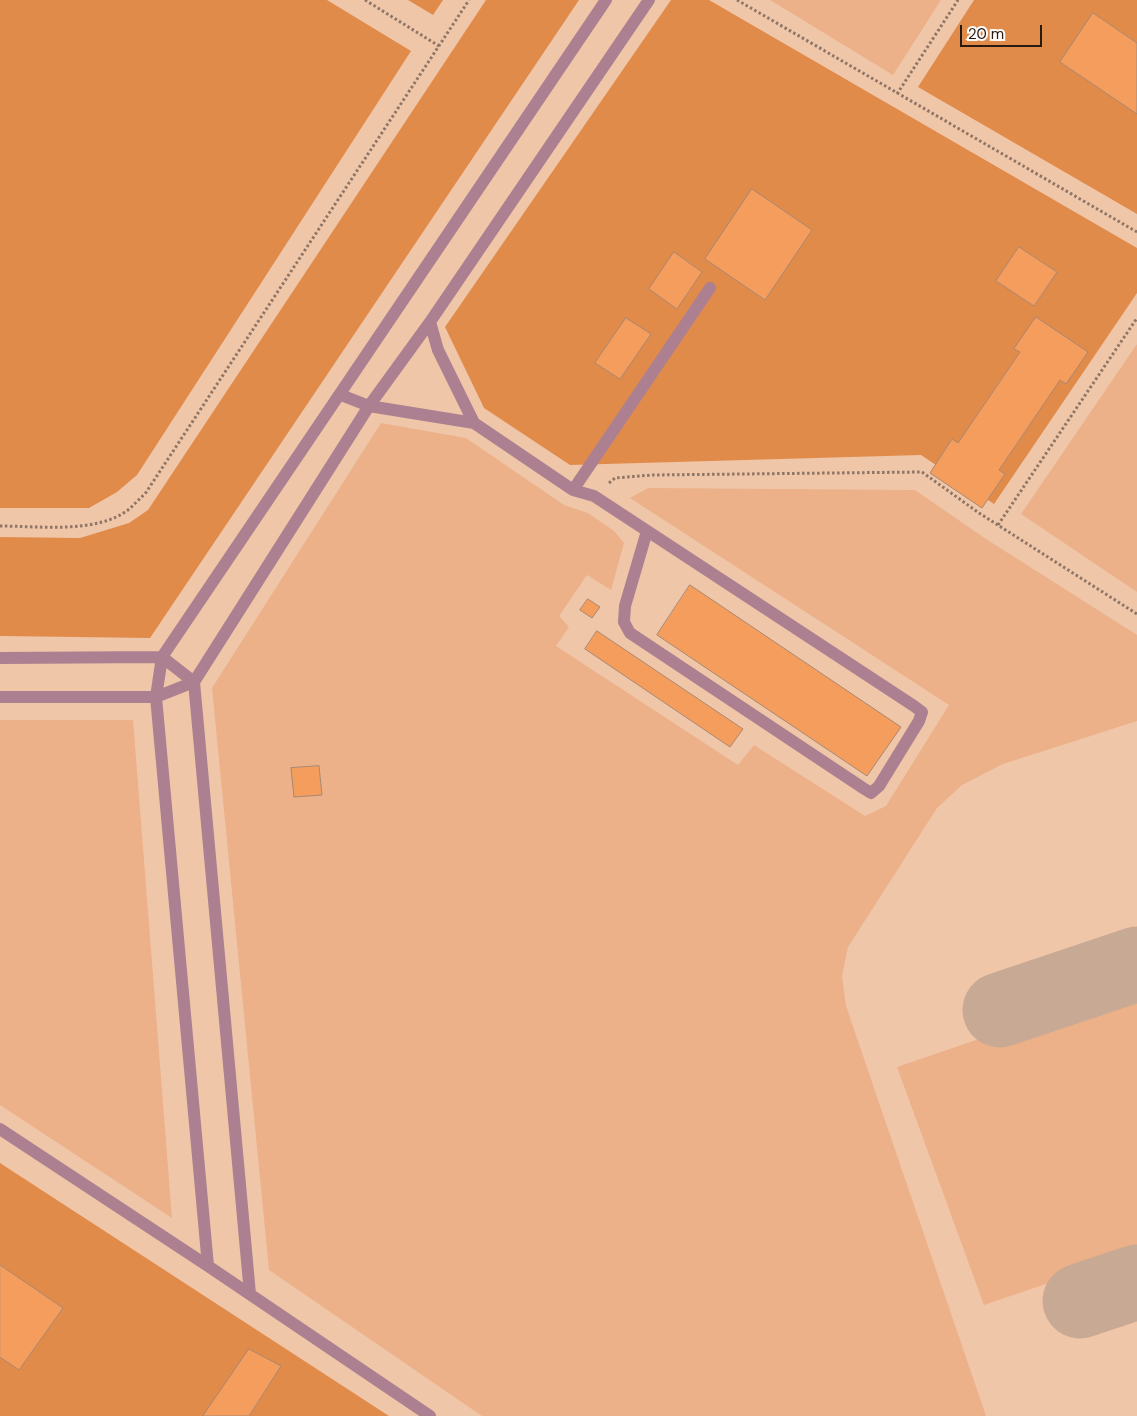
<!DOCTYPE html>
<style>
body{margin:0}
#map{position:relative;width:1137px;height:1416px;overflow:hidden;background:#f7d3bb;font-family:"DM Sans",sans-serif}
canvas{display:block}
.scale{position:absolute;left:960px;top:25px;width:82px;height:22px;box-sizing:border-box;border:2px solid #271a11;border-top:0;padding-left:6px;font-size:15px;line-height:18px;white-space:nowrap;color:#271a11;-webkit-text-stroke:4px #fffbf9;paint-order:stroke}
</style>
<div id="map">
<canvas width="1137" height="1416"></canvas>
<div class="scale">20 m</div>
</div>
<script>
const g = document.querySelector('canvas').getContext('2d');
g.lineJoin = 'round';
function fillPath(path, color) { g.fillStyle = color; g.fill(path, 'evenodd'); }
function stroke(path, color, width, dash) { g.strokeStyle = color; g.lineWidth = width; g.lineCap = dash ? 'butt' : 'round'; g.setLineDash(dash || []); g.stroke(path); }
fillPath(new Path2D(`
 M0,0H1137V1416H0Z`), '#f0c6a9');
fillPath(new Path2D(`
 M770,0H941L893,75Z
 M1137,344V592L1021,514Z
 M381,423L466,438L564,505L588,513L614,531L624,543L611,590L587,575L559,616L569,627L556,646L738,765L754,745L865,816L886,806L949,705L630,498L648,488L915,490L986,539L1137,635V721L1003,764L962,785L937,808L848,947L842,976L846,1006L986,1416H482L269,1270L212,688Z
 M0,720H133L172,1218L0,1105Z
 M1137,985V1253L984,1305L897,1067Z`), '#ecb189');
fillPath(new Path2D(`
 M0,0H327L411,51L137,475L117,492L89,508H0Z
 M408,0H443L433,15Z
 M486,0H579L150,638L0,636V537L80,538L129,523L148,510Z
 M671,0H709L1137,248V293L994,504L921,455L570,465L484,408L445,327Z
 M974,0H1137V214L918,87Z
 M0,1163L389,1416H0Z`), '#e18b4b');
stroke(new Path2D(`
 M1000,1010L1137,964
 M1080,1301L1137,1282`), '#c8a994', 75);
const building = new Path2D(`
 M1093,13L1137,43V114L1060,62Z
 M752,189L812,230L765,300L705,259Z
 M1019,247L1057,272L1034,306L996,281Z
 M674,252L702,272L677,309L649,289Z
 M1036,317L1088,352L1066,384L1060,380L999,470L1005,474L982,508L930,473L952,439L958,443L1020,352L1014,349Z
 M626,318L651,334L620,379L595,363Z
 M690,585L901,727L867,776L657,635Z
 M588,599L600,607L592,618L580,610Z
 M597,631L743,729L730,747L585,649Z
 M319,766L322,795L294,797L291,768Z
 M0,1265L63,1308L19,1370L0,1357Z
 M249,1349L281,1366L249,1416H203Z`);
fillPath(building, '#f49d5d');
stroke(building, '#aa8872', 1);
stroke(new Path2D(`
 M365,0L439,46
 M737,0L1137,232
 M897,94L958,0
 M609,483L615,478L652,475L922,472L979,513L1137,614
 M998,525L1137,318
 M0,526C39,526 96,534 128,510C134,505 139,499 145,494L469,0`), '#8e7565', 3, [2.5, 2.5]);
stroke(new Path2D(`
 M430,322L438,350L474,423
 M341,395L369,406L474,423L573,490L594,496L914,706L922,712L919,721L879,786L871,793L863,788L630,633L624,622L625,606L647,531
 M573,490L710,288
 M0,658L162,657L194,682
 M194,682L156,697L162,657L606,0
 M0,697H156L208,1266
 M0,1129L208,1266L430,1416
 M250,1294L194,682L369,406L430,322L649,0`), '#ac8090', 12);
</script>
